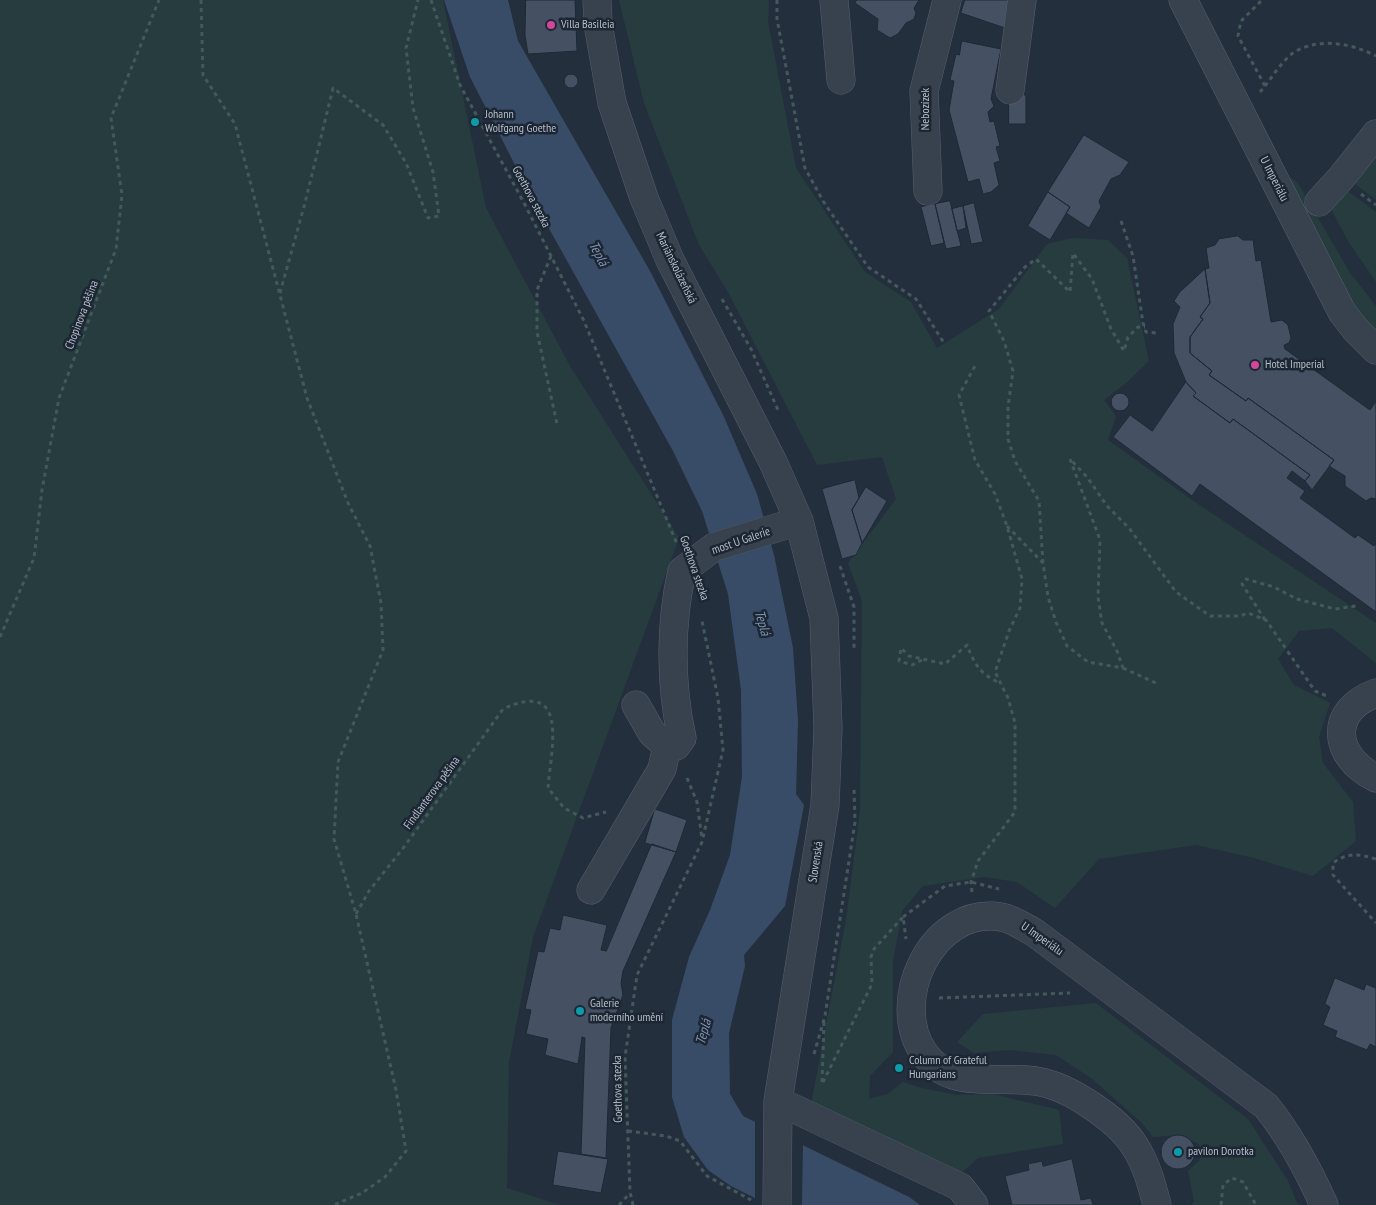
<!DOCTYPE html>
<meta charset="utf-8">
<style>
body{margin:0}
canvas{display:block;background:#242f3e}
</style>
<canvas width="1376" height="1205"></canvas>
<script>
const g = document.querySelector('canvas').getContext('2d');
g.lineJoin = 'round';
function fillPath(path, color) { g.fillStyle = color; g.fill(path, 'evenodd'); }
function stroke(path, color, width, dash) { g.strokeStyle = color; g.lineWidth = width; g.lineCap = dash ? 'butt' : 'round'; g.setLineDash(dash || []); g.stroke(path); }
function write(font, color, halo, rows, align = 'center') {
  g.font = font + ' "PT Sans Narrow",sans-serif'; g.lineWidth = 5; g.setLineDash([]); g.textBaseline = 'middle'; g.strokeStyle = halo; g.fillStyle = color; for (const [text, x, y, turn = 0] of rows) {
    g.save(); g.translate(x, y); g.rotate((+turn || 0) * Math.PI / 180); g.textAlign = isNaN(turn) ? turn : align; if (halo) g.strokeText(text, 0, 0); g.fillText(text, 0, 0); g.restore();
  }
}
fillPath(new Path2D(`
 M0,0H443L486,208L570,366L679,538L533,937L509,1062L507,1188L560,1205H0Z
 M619,0H769L768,22L796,168L865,272L911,302L937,348L999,309L1047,244L1073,238L1108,240L1127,258L1149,361L1126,383L1104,400L1116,416L1108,440L1195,502L1376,623V663L1332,628L1299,631L1278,659L1294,685L1330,703L1319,737L1323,763L1353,802L1356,841L1313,876L1254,858L1196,845L1099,859L1055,908L1017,882L984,877L923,886L902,911L893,961V1052L870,1076L869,1099L887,1094L903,1082L921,1088L958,1095L993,1094L1059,1110L1063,1144L978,1158L957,1177L810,1110L846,920L860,811L862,601L848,563L896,499L882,457L817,465L728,292L699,245L644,103Z
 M1376,150V200L1349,179Z
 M1282,175L1293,179L1299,185L1350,273L1376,306V338L1361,321Z
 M1342,187L1376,212V282L1348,241L1328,203Z
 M1096,1003L1248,1119L1288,1181L1298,1205H1191L1194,1202L1188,1171L1200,1160L1199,1144L1181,1135L1153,1137L1142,1123L1091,1078L1056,1055L1010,1050L974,1053L957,1042L983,1014Z`), '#263c3f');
fillPath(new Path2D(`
 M444,0H508L518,41L650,271L724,417L757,494L774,555L793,648L798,721L796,794L804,805L785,906L744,955L745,966L729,1033L730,1094L743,1116L909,1197L920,1205H769L731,1186L708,1170L684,1137L672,1097V1020L689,957L710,910L730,855L742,777L741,690L728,594L702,511L673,451L532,198L470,77Z`), '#394c67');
fillPath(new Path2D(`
 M755,1120L803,1143L802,1205H763L755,1201Z`), '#242f3e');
const building = new Path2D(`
 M526,0H575L577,51L528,54L525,35Z
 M857,0H919L914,8L916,13L914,19L906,23L898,34L890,38L877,30L878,19L855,3Z
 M965,0H1011L1005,28L961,13Z
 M962,41L1001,49L991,99L994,106L988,112L990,122L994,121L1000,146L996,147L1000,161L994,163L999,185L991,192L983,194L979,179L968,182L949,110L954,81L950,80L956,54L959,55Z
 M564 81a7 7 0 1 1 14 0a7 7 0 1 1-14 0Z
 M1009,95H1026V124H1009Z
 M1084,135L1129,162L1120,175L1111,179L1099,201L1101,207L1089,228L1066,213L1070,207L1048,192Z
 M1048,192L1070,207L1050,240L1028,226Z
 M950,201L961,246L946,249L935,204Z
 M974,203L983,242L971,244L963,206Z
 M935,204L944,243L931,246L921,207Z
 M963,206L966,228L957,231L952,209Z
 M1238,236L1243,240H1253L1256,261L1261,260L1271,322L1282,320L1288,325L1291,338L1289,343L1284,345L1285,349L1370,410L1376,401V499L1371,498L1366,501L1345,486V476L1329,466L1334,460L1248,398L1246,401L1209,375L1212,371L1190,353V337L1203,319L1200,317L1210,303L1205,269L1209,268L1206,248L1215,245L1219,239Z
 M1205,269L1210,303L1200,317L1203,319L1190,337V353L1212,371L1209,375L1246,401L1248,398L1334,460L1312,490L1305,481L1310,475L1233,419L1230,423L1193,396L1196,393L1186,382L1174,353L1173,324L1180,307L1174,301L1179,293Z
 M1186,382L1196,393L1193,396L1230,423L1233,419L1310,475L1305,481L1292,471L1287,478L1305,491L1300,498L1355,538L1358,535L1374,546L1376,543V612L1200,484L1192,496L1113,437L1130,415L1152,431Z
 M1111 402a9 9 0 1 1 18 0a9 9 0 1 1-18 0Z
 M855,480L859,498L852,510L862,543L856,555L842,559L822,489Z
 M866,487L887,501L862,543L852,510Z
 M655,809L687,820L676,852L645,843Z
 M652,844L676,852L623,971L621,983L623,995L611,1028L606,1158L581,1154L585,1038L582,1037L578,1064L545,1055L548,1039L526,1034L531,1010L525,1009L538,951L544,952L550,928L560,930L563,915L607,925L601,950L606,951Z
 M1335,978L1364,990L1366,984L1376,988V1047L1370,1044L1367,1050L1335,1037L1337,1031L1323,1025L1330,1007L1325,1004Z
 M1161 1152a17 17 0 1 1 34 0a17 17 0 1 1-34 0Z
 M558,1151L608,1159L601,1193L553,1185Z
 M1072,1159L1081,1200L1091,1198L1093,1205H1012L1005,1176L1029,1170L1028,1164L1042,1161L1043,1166Z`);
fillPath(building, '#455162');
stroke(building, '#1f2835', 1);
const minor = new Path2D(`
 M597,0L598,24L612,103L644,198L670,260L773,462L799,521L824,618L828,728L825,805L778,1101L777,1205
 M834,0L841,80
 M1183,0L1342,312L1355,329L1376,350
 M1010,90L1022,0
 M928,191L924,91L947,0
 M1319,202L1341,178L1376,134
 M1376,693C1327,711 1333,757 1376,778
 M636,705L652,733L667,746H676L682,738C670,684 670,624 682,571L714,547L799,521
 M591,890L662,769L667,746
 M778,1101L960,1187L974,1205
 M1157,1205C1152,1185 1146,1163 1134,1145C1118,1120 1073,1090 1045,1083C1005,1072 952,1094 924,1053C888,1001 932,906 1001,917C1013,919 1024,927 1035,933L1266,1106C1291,1137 1308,1169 1324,1205`);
stroke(minor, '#565f6c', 29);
stroke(new Path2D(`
 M201,0L203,75L235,124L307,398L348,503L370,546L381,603L383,650L338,762L334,839L356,914L396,1090L406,1151L385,1177L362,1193L334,1205
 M431,0L460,85L524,203L584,321L677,544
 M777,0V19L805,168L823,201L868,267L916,299L944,343
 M1265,86C1273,76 1282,61 1293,53C1318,37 1351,43 1376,56
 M1260,92L1265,86L1238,36L1241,21L1262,0
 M1361,194L1376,205
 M1121,221L1133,256L1143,323L1146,332L1156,333
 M551,256L537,290V332L557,424
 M280,293L305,203L333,88L383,125L406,163L428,218L439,216L433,172L413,108L406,48L418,0
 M722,299L751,349L778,410
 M1007,526L1043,563L1048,597L1056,622L1067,646L1088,662L1123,668L1117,651L1102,623L1098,597L1100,540L1070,459L1087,477L1107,506L1129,528L1176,592L1210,616H1240L1248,613L1266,620L1315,691L1327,696
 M1043,563L1039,501L1015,461L1008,439V407L1013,371L1004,341L989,311L1025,267L1036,259L1070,292L1073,253L1092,279L1111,329L1124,351L1128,337L1138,327H1145
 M840,566L854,607V648
 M1265,620L1242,584L1246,579L1274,587L1297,599L1335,609L1356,606
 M0,637L34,558L42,490L59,398L116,249L122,195L111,118L159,0
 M922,660L912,665L899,661L901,648L909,656L945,664L967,645C975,665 980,674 1000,683
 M1123,668L1158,684
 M687,778L697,802L702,839
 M1376,859C1359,854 1348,852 1333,863V875L1376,923
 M972,892L971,882L978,861L1015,812V723L1008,698L995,672L1009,631L1020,608L1022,579L1007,526L995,494L975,460L959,395L975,366
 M356,914L369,891L404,847L503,709C570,678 551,748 548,788L564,808L583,818L606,812
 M903,917L945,886L971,882L999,889
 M939,998L1070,993
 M824,1022L822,1084L872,984L871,957L874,949L903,917L906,939
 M814,1054L825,1016L855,822L854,789
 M628,1131L666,1136L680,1141L707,1176L751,1200
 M619,1205L630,1193
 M633,1205L630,1192L625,1057L637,975L702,842L723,750L718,698L702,621
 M1221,1205L1223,1185L1232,1178L1243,1182L1256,1205`), '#44595c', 3, [4, 4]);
stroke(minor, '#38414e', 28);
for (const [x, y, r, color] of [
 [551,25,5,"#d1479c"],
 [475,122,5,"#0f9aa8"],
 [1255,365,5,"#d1479c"],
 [580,1011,5,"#0f9aa8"],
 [899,1068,5,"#0f9aa8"],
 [1178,1152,5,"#0f9aa8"]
]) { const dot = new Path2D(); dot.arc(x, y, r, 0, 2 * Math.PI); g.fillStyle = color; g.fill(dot); stroke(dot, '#1d2633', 2); }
write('12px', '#b4bcc9', '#1d2633', [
 ["Villa Basileia",561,25],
 ["Johann",485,115],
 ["Wolfgang Goethe",485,129],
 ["Hotel Imperial",1265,365],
 ["Galerie",590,1004],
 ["moderního umění",590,1018],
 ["Column of Grateful",909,1061],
 ["Hungarians",909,1075],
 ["pavilon Dorotka",1188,1152]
], 'left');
write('12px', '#b4bcc9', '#1d2633', [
 ["Nebozízek",926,109,-90],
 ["U Imperiálu",1274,179,63],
 ["Goethova stezka",531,197,62],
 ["Mariánskolázeňská",676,268,64],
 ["Chopinova pěšina",82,315,-69],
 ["most U Galerie",741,541,-19],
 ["Goethova stezka",694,568,71],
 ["Findlanterova pěšina",432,793,-54],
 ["Slovenská",816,862,-81],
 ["U Imperiálu",1042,939,35],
 ["Goethova stezka",618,1089,-91]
]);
write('italic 14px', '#7c92b1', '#1d2633', [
 ["Teplá",598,254,62],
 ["Teplá",762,623,74],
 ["Teplá",704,1032,-75]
]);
</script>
